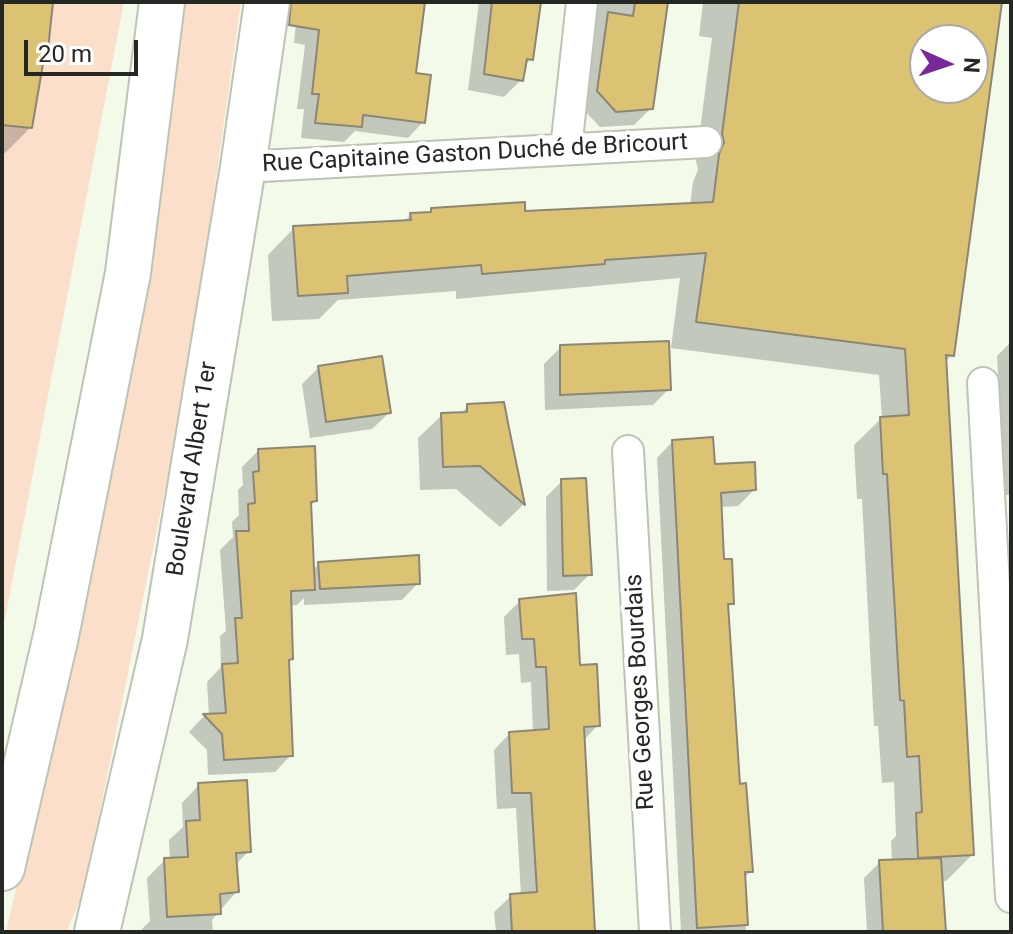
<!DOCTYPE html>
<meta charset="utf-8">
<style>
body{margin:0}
#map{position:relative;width:1013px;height:934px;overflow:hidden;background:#f3faea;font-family:Roboto,sans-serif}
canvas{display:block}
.frame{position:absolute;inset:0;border:4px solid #252822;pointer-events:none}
.north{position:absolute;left:909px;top:24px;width:80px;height:80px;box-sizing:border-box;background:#fff;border:2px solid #a8a9a7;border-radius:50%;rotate:93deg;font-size:22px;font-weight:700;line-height:32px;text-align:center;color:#252822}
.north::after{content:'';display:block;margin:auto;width:28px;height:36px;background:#7a2899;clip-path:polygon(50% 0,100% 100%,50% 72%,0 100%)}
.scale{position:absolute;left:24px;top:40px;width:114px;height:36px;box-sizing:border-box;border:4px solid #252822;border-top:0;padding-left:10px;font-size:24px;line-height:28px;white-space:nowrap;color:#252822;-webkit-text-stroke:6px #fff;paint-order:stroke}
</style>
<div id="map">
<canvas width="1013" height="934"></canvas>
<div class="frame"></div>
<div class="north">N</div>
<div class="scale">20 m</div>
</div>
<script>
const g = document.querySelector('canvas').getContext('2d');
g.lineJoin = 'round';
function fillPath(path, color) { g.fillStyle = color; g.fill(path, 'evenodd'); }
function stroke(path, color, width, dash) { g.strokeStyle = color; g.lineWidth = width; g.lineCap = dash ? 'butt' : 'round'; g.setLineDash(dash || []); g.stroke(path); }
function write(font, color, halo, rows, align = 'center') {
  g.font = font + ' Roboto,sans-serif'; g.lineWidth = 8; g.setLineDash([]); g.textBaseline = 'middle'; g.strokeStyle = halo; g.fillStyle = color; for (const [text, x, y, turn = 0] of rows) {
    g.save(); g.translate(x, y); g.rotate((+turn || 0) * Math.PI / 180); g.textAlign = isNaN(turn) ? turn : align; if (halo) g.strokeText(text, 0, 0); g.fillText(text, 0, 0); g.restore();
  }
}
fillPath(new Path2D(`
 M2,2H124L2,634Z
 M177,2H241L188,376L83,895L66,932H6L95,547Z`), '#fbdfcb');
fillPath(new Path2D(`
 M2,2H51L31,127L2,156Z
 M298,2H423L414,75L423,122L408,138L355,131L344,142L301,138L304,109H297L305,45L294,43Z
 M479,2H539L531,59L523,67L521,80L504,97L468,90Z
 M596,2H656L651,108L634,125L600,127L582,108Z
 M703,2H1000L952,355L945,362L972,855L946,881H940L943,932H867L864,878L880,862H892L891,841L896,836L894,782L882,783L878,726H874L862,499H857L854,445L882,418L879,375L671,348L680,278L456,299V291L338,300L319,319L272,321L268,255L294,228L403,223L411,214H428L432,210L524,213L690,205L693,182L698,170L696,161L712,38L699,36ZM925,40H973V88H925Z
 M1011,342V495H1005L997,356Z
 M561,347L669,389L653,405L545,410L544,364Z
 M318,368L389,413L372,429L310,438L302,384Z
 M502,404L523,505L500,527L456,489L420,490L418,438L442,415L460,414L468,406Z
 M673,441L754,490L738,506L720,507L722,561L732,603L727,609L738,786L751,871L743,879L746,932H681L657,458Z
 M258,451L315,501L309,507L312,571L319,564L418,583L402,600L304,605V598L297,605L289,606L291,658L287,663L291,755L275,772L208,775L207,750L189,732L204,716H209L207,682L221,667L220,636L226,631L220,550L233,537L232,522L239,515L238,490L243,485L242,467Z
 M562,481L590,574L574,590L547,591L546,497Z
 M520,601L579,667L598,725L583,741L593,932H496L494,912L511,896L521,895L516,808L497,809L494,750L510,733L533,732L531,682L521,683L519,654L506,655L504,617Z
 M199,785L249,851L235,865L237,891L212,920L213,932H139L150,921L147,878L165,860H170L169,840L183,827L182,803Z`), '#0003');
const building = new Path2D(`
 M2,2H53L47,59L44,58L32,128L2,125Z
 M291,2H425L416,73L431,75L425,123L363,115L362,127L315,123L319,94H312L319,30L289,25Z
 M492,2H541L533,60L527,59L523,81L484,74Z
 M635,2H668L653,109L616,112L597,91L608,12L633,16Z
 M739,2H1002L954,356L946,355L974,855L918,858L916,813L922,812L919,756L907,757L904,701L900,700L887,474H883L880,417L909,415L905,349L696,322L706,253L605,260V264L482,274L481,265L347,276L348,293L298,296L293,226L411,220L410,213L431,212V208L525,202V211L713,202L719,154L724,142L722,134ZM925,40H973V88H925Z
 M669,341L671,390L560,395V345Z
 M382,356L391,413L326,422L318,366Z
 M504,402L509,428L525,505L480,466L443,467L441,413L467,412V404Z
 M713,437L715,464L755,462L756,490L721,493L724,559H732L734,604H728L740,784L746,783L753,872H745L748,925L697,928L672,440Z
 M315,446L317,501L311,502L315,590L291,591L293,659L289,660L293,756L224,760L222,734L203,714L226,713L222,664L238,663L235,618H242L236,531H249L248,504L255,503L253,472L259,471L258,449Z
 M586,478L592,575L563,576L561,479Z
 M419,555L420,584L320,589L318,562Z
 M576,593L580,665L597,664L600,726L584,727L595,932H512L510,894L537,892L531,793H512L509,732L549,729L546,667H536L534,639H522L519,599Z
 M247,780L251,852L236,853L239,892L220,894L221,914L167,917L164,858L188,857L186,821L200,820L198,783Z
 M941,858L946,932H883L879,860Z`);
fillPath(building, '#dcc373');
stroke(building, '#8b8678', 2);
const minor = new Path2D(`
 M566,149L582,2
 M243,167L706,142
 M983,383L1011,897
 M628,451L655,932`);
const secondary = new Path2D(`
 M2,868L56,636L128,273L162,2
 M97,932L165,639L243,167L267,2`);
stroke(minor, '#bdc4b5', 34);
stroke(secondary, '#bdc4b5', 48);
stroke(minor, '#fff', 30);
stroke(secondary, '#fff', 44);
write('24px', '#252822', '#fff', [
 ["Rue Capitaine Gaston Duché de Bricourt",475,154,-3],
 ["Boulevard Albert 1er",193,469,-81],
 ["Rue Georges Bourdais",641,692,-93]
]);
</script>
